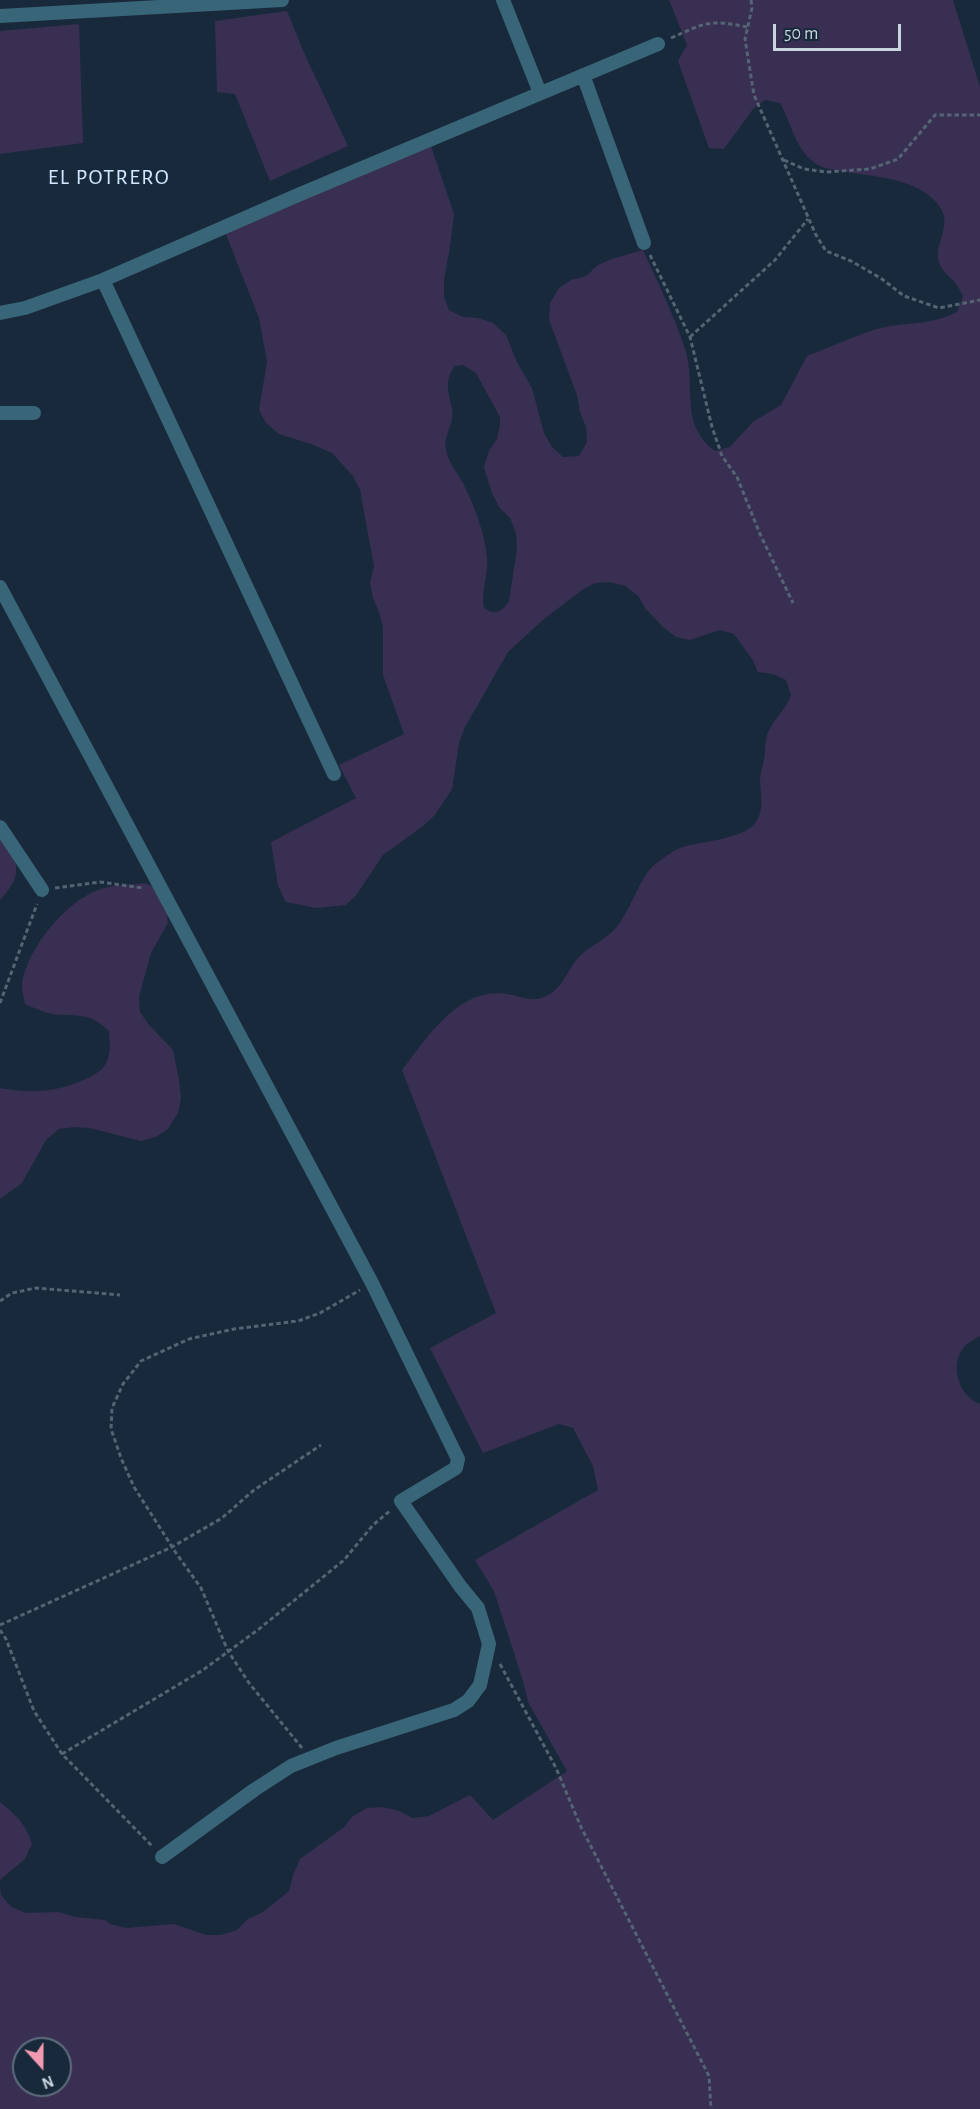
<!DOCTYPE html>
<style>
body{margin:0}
#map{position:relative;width:980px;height:2109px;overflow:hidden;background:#18293b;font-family:"Alegreya Sans",sans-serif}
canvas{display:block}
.north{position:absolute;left:12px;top:2037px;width:60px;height:60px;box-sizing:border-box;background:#18293b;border:2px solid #5f6d7d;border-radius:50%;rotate:159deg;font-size:16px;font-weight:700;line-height:24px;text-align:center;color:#cad4e0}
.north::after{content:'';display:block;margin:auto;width:21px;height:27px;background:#f19ab1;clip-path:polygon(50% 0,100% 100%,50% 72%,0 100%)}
.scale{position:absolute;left:773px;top:24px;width:128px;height:27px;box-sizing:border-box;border:3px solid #cad4e0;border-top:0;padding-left:8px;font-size:18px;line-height:21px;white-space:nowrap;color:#cad4e0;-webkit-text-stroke:4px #18293b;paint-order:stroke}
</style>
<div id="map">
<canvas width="980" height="2109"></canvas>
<div class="north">N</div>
<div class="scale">50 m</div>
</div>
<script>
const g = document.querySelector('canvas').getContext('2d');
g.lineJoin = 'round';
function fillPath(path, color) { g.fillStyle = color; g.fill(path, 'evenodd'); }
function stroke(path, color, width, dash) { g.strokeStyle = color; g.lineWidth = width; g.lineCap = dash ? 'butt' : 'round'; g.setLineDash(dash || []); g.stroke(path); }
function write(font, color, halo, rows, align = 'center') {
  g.font = font + ' "Alegreya Sans",sans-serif'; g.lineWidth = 5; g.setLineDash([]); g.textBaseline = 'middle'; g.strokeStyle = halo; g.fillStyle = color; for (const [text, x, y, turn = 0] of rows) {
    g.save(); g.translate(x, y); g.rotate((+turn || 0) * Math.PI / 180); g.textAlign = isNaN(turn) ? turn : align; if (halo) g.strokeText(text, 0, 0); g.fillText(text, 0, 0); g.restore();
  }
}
fillPath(new Path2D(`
 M669,0H953L980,87V1336C976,1338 971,1341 967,1344C948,1360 957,1396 980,1404V2109H0V1885L1,1895L11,1907L26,1913L59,1912L75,1917L105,1920L110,1924L126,1928L174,1924L206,1935H221L237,1930L248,1919L263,1912L289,1891L293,1875L300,1859L343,1828L353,1816L367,1808L383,1807L399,1811L413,1818L429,1816L470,1795L493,1820L567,1771L528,1702L523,1681L494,1591L475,1560L598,1490L593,1466L573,1428L559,1424L483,1453L430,1348L496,1313L402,1070C429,1036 458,987 507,994C523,997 535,1004 550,994C565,985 568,967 581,955C593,944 609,938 619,924C630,909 642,875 654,865C661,860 672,851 680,848C699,841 744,840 756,822C765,808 760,793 760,778C761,771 763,766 764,760C766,747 764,736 772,725C779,714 786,708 791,695L786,680L773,674L758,672L752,659L734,634L720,630L690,640L676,637L663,627L646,609L638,596L626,586L610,582L595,583L582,590L544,619L508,652L465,727L459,743L452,789L434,816L423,826L383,855L357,894L346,905L316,908L286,902L278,886L271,842L356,798L339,765L404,734L383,675V627L379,612L373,598L370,582L374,566L360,490L353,476L332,453L311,444L279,434L266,423L259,410L267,362L259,318L225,232L430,143L454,214L450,247L444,280V297L449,310L463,317L478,318L493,323L506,335L517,362L532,388L544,433L552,447L563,457L579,456L587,442L586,427L580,412L577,395L549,320L550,303L559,288L571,280L586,276L598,265L612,259L643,250C658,283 674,315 685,349C697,386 678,423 715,451L730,447L753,422L781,405L807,356C829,348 851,337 874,330C903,321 927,327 957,312L963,296C961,293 959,288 956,284C949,275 940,271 938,258C936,242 951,226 941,209C922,177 872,177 840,171C834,169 824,169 818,165C795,151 792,124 780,103L765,100L753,109L724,149L709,148L678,61L687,45ZM463,365L476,373L500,417V425L497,439L489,451L484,467L491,491L499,507L510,518L516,533L517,549L509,601C502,612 495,616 484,608C481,594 486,581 487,567C488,559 486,551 485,544C481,523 472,501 463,483C457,472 448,462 446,450C443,435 455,423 452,409C449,391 443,383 455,366ZM24,2049H60V2085H24Z
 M287,11L305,55L348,146L270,181L235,94L217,92L215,21Z
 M79,24L83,143L0,154V31Z
 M0,830C16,860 27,871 0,900Z
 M145,883L160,890L166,907L168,923L151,953L139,997L140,1012L149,1025L173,1050L179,1080L181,1098L178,1113L168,1129L156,1137L141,1141L90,1128L75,1127L59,1129L46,1140L22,1183L0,1199V1088C31,1094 59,1092 88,1078C94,1075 103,1070 106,1063C111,1054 110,1041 109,1031C88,1011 78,1017 52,1014C43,1012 34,1008 25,1004C24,998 22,992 22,986C25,951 65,902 98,890C112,885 130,885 145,883Z
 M0,1802C16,1815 26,1824 32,1844L25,1859L0,1880Z`), '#392f52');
stroke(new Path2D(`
 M751,0L752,8L745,39L754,95L816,235L826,251L851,261L882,279L904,296L939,308L980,300
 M671,38C705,23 709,19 747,27
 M784,160L804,169L826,172L870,169L898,159L935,115H980
 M650,255L690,337L712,427L722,456L737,477L760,534L793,603
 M690,337L775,260L808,219
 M55,888L100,882L143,888
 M0,1003L37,904
 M0,1301L12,1293L36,1288L120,1295
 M0,1625L172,1547L222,1518L254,1490L321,1445
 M0,1630L6,1639L34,1711L62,1754L152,1846
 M500,1664L556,1768L581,1827L709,2076L711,2109
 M302,1748L249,1683L228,1651L201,1588L176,1553L134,1487L121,1458L111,1429L112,1408L123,1384L141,1361L189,1339L234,1329L298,1321L320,1313L360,1290
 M62,1754L203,1670L259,1629L344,1560L373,1525L391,1510`), '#556474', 3, [4.5, 3]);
stroke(new Path2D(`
 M503,0L540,93
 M0,16L282,0
 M583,75L644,243
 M103,280L334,774
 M0,313L25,308L103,280L298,195L658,44
 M0,413H34
 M0,587L372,1283L458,1459L456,1468L401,1501L460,1586L478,1608L489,1644L480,1685L468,1701L454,1710L336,1748L291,1766L254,1790L162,1857
 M0,827L42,890`), '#396578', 14);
g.letterSpacing = '1.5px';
write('22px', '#d1e7ff', '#18293b', [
 ["EL POTRERO",109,177]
]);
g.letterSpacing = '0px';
</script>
